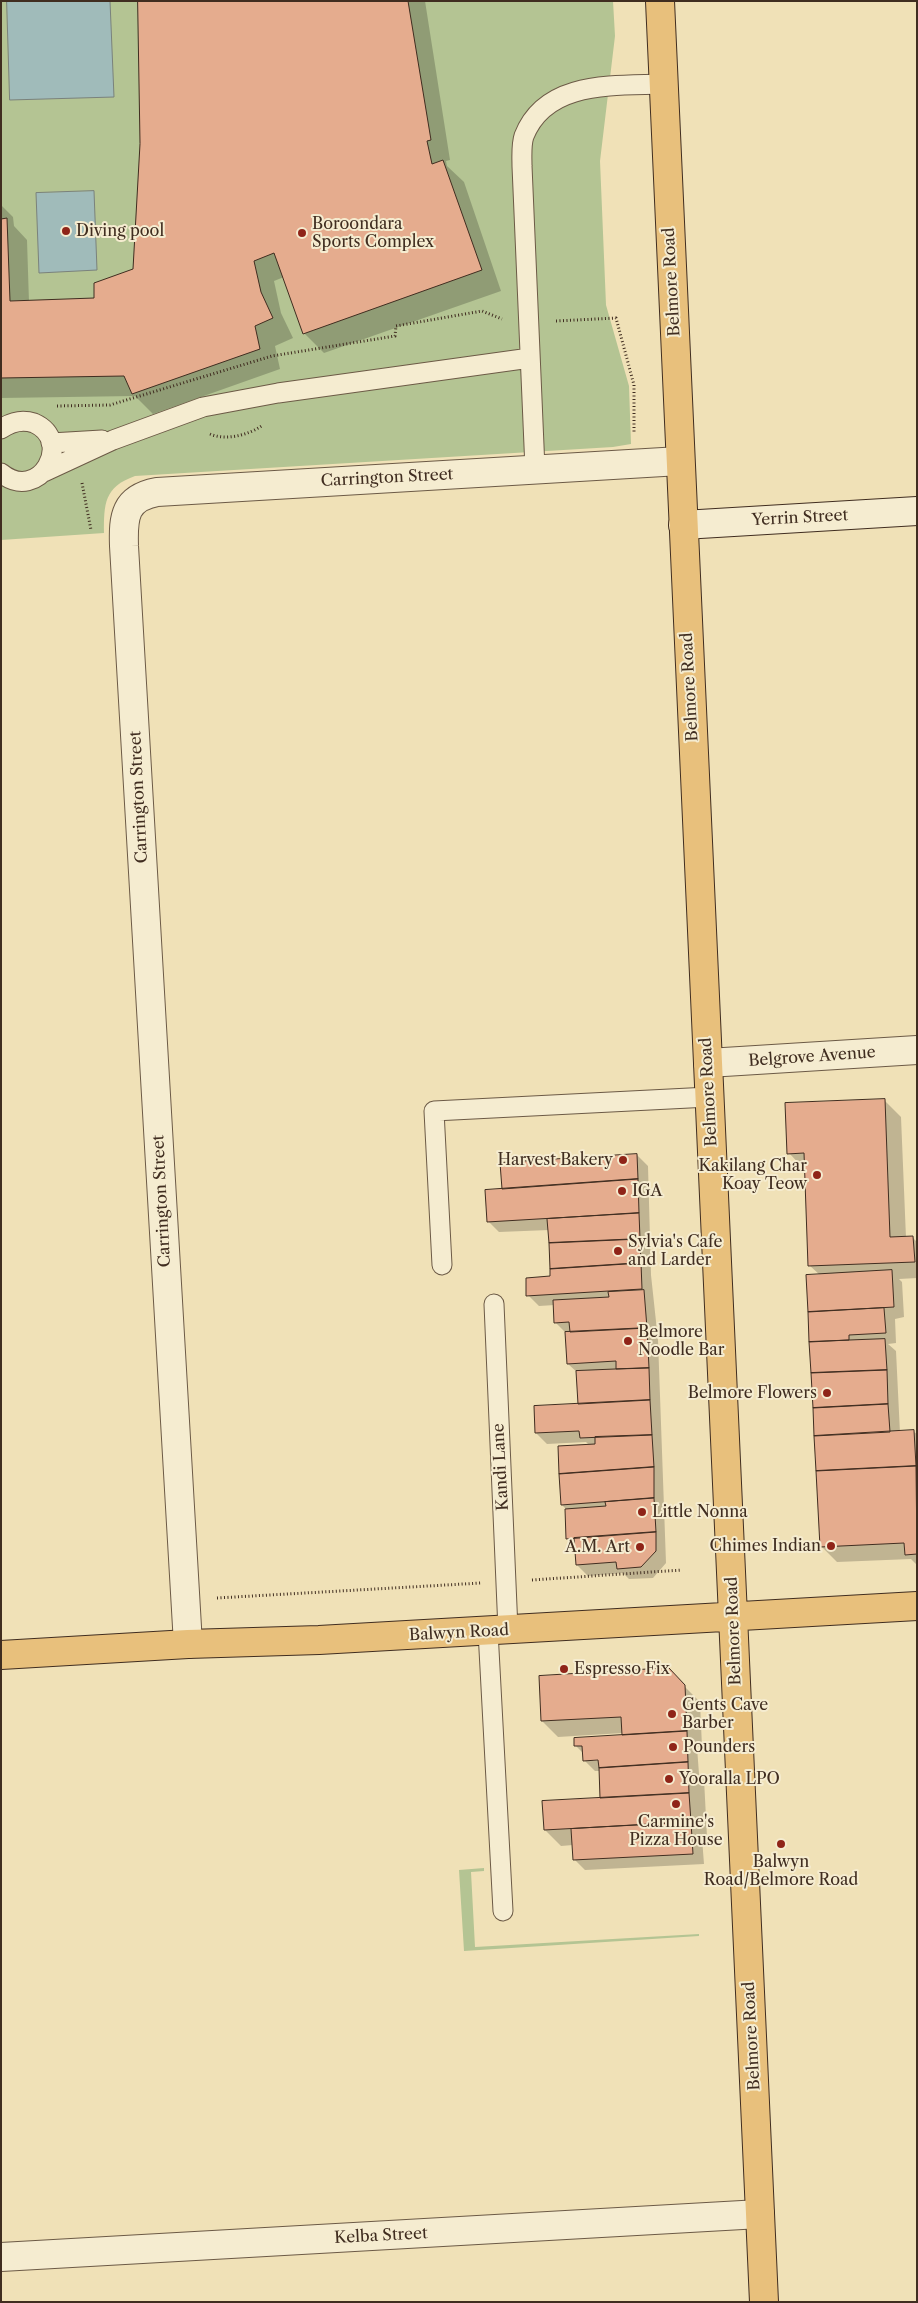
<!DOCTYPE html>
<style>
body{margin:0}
#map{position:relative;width:918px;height:2303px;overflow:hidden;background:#f0e1b7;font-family:"Libre Caslon Text",serif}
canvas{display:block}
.frame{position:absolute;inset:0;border:2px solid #402d20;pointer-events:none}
</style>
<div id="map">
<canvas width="918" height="2303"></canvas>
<div class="frame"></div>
</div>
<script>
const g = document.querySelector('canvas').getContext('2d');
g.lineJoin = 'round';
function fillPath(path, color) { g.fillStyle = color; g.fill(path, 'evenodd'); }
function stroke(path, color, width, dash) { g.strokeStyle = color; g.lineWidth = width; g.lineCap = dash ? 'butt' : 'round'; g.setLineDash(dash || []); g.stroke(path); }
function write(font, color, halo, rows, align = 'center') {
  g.font = font + ' "Libre Caslon Text",serif'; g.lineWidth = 4; g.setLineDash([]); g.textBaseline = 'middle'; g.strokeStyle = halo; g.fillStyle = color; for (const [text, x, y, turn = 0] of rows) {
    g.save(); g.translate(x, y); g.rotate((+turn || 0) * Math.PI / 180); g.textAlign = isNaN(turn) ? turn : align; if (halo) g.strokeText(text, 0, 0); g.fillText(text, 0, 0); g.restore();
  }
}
fillPath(new Path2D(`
 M1,1H613L615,36L600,161L606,305L629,386L631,444L613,447L135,476C104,487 104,504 104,533L1,540Z
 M484,1868V1871L471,1872L475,1947L699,1934V1936L464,1951L459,1870Z`), '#b4c493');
const water = new Path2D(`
 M7,1H110L114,97L10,100Z
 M94,191L97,270L39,273L36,193Z`);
fillPath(water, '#a0bbba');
stroke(water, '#7a827c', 1);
fillPath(new Path2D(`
 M139,1H425L450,160L446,161L447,166L464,182L501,291L324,353L304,333L284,277L274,281L281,313L293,338L275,346L280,369L153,414L135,396L1,398V205L13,217L14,226L27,240L29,302L95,299L134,269L142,144Z
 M885,1101L901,1117L906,1238H913L917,1242V1278L899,1279L902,1282L904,1317L895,1319L896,1343L888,1344L896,1351L900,1433L914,1432L917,1434V1565L911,1559L837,1562L821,1546L807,1276L820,1275L809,1265L805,1170L789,1153Z
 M637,1155L648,1166L651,1275L658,1340L666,1563L653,1578L629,1579L623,1573L588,1576L577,1565L576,1546L567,1538L566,1509L562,1505L590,1446L586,1442L547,1444L536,1433L579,1406L578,1373L568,1364L566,1333L555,1322V1305L539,1306L528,1295L552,1277L549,1230L499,1232L488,1221L504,1190Z
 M668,1670L700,1702L702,1747H697L699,1774L704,1779L707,1837L702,1838L704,1864L585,1870L574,1859L573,1845L561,1846L545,1830L602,1799L600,1771H595L584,1760V1754L575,1745L623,1736V1733L558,1737L542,1721ZM593,1759L604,1760L593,1761Z`), '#0003');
const building = new Path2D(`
 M138,1H408L431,140L427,141L432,164L443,160L482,270L303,334L274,253L254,261L261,292L273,318L255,326L260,349L132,394L124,376L1,378V219L7,218L10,301L94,298V283L133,269L140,144Z
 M885,1099L890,1237L913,1236L915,1262L808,1266L804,1153L787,1154L785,1103Z
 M637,1154L638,1179L502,1189L500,1163Z
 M638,1179L639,1213L487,1222L485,1190Z
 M639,1213L640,1239L549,1243L547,1219Z
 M640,1239L641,1263L550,1269L549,1243Z
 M641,1263L642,1289L526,1296V1278L550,1276V1269Z
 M892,1270L894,1307L808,1312L806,1275Z
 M644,1290L647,1328L570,1332L569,1322L554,1323L553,1300L609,1297L608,1292Z
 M884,1308L886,1333L849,1335V1340L809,1342L808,1312Z
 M647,1328L649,1368L616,1369V1361L567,1364L565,1332Z
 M885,1339L887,1370L811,1373L809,1342Z
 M649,1368L650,1400L578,1404L576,1371Z
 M887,1370L888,1404L813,1408L811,1373Z
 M650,1400L652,1435L580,1438L579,1431L535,1433L534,1406Z
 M888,1404L890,1432L814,1436L813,1408Z
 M914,1430L916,1466L816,1471L814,1436Z
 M652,1435L654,1467L559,1474L558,1446L595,1444V1437Z
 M916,1466L917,1554L905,1555L904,1543L820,1547L816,1471Z
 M654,1467V1498L561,1505L559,1474Z
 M654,1498L656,1532L566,1539L565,1509L606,1506L605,1502Z
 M656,1532V1551L641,1567L617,1569L616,1562L576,1565L574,1538Z
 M669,1668L685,1685L687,1731L622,1735L621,1717L541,1721L539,1676Z
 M687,1731L688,1762L599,1768L598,1760L583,1761L582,1746H574V1738Z
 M688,1762L689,1793L600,1798L599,1768Z
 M689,1793L691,1822L544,1830L542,1801Z
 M691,1822L693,1854L573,1860L571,1829Z`);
fillPath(building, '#e5ac8e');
stroke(building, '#402d20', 1);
const lane = new Path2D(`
 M1,429C11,422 22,419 34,423C75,441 39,504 1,473
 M51,443L102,440
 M535,469L522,166C522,157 521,145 524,136C546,80 614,86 663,84
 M44,472L113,440L203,407L278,393L530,358
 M442,1265L434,1111L709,1097
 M494,1304L508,1630
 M488,1631L503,1911`);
const street = new Path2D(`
 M708,1063L917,1050
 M188,1644L124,546C123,516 125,498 157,492L680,461
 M1,2257L760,2214`);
const secondary = new Path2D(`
 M683,525L917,511`);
const primary = new Path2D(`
 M660,1L764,2302
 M1,1655L188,1644L319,1640L917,1606`);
stroke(lane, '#6c5a46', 21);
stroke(street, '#6c5a46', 30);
stroke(secondary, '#402d20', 30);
stroke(primary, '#402d20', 30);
stroke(new Path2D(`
 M556,321L616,318L634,385V432
 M57,406L110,405L272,356L395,336L396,326L482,311L502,319
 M210,434C226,441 249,435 263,425
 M82,483L91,530
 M532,1580L682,1570
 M217,1598L481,1583`), '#402d20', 3, [1, 2.5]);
stroke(lane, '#f5ecd0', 19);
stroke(street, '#f5ecd0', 28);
stroke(secondary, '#f5ecd0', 28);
stroke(primary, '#e8c07c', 28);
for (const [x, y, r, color] of [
 [66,231,5,"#8f2418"],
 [302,233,5,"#8f2418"],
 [623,1160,5,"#8f2418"],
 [817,1175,5,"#8f2418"],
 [622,1191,5,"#8f2418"],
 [618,1251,5,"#8f2418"],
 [628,1341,5,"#8f2418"],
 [827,1393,5,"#8f2418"],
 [642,1512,5,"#8f2418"],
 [831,1546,5,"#8f2418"],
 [640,1547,5,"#8f2418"],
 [564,1669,5,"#8f2418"],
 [672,1714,5,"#8f2418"],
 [673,1747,5,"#8f2418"],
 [669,1779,5,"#8f2418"],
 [676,1804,5,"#8f2418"],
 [781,1844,5,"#8f2418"]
]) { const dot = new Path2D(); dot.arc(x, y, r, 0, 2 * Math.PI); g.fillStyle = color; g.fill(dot); stroke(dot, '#f5ecd0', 2); }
write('16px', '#402d20', '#f5ecd0', [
 ["Boroondara",312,224],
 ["Sports Complex",312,242],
 ["Diving pool",76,231],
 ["Harvest Bakery",613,1160,"right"],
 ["Kakilang Char",807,1166,"right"],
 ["Koay Teow",807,1184,"right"],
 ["IGA",632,1191],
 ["Sylvia's Cafe",628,1242],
 ["and Larder",628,1260],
 ["Belmore",638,1332],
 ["Noodle Bar",638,1350],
 ["Belmore Flowers",817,1393,"right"],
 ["Little Nonna",652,1512],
 ["Chimes Indian",821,1546,"right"],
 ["A.M. Art",630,1547,"right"],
 ["Espresso Fix",574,1669],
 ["Gents Cave",682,1705],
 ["Barber",682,1723],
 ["Pounders",683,1747],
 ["Yooralla LPO",679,1779],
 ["Carmine's",676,1822,"center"],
 ["Pizza House",676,1840,"center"],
 ["Balwyn",781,1862,"center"],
 ["Road/Belmore Road",781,1880,"center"]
], 'left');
write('16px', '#402d20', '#f5ecd0', [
 ["Belmore Road",672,282,-93],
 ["Carrington Street",387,478,-3],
 ["Yerrin Street",800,518,-3],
 ["Belmore Road",690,687,-93],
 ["Carrington Street",139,797,-93],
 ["Belgrove Avenue",812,1057,-4],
 ["Belmore Road",709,1092,-93],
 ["Carrington Street",162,1201,-93],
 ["Kandi Lane",501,1467,-93],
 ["Belmore Road",734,1631,-92],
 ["Balwyn Road",459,1633,-3],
 ["Belmore Road",752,2036,-93],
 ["Kelba Street",381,2236,-3]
]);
</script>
